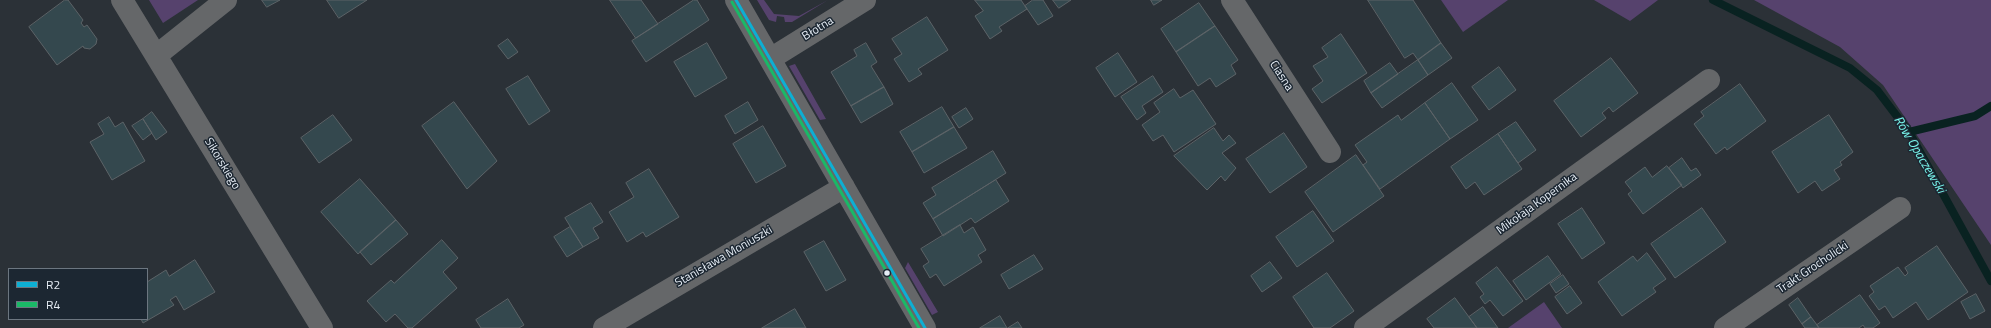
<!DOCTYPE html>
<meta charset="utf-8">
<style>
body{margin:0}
#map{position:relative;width:1991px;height:328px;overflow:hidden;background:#2b3137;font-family:"Titillium Web",sans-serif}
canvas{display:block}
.legend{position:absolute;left:8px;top:268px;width:140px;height:52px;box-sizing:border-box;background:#1c2732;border:1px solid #6c7680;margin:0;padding:5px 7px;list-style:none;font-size:12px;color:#e5ecf4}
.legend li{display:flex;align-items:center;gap:8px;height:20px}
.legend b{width:20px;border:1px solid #6c7680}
</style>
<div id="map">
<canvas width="1991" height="328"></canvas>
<ul class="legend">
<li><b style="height:5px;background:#0dafd3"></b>R2</li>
<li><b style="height:5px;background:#1ab867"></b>R4</li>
</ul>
</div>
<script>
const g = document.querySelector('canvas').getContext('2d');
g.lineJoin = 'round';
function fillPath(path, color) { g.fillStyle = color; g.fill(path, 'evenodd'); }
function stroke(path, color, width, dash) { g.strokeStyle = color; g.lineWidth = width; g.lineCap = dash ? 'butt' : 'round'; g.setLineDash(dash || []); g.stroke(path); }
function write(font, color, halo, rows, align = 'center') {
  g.font = font + ' "Titillium Web",sans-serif'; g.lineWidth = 3; g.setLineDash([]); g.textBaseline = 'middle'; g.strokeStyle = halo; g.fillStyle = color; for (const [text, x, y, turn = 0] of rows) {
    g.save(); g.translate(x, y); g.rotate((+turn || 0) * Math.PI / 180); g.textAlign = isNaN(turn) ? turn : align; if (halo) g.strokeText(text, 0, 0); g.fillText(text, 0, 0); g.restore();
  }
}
fillPath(new Path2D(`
 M149,0H198L163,23Z
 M757,0H764L774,14L799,16L828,0L792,22H785L784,17L777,16L776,22L769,20Z
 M1441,0H1508L1463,32Z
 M1594,0H1658L1630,21Z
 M1754,0H1991V245L1883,85L1840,47Z
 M795,64L826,119L820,120L789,66Z
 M908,262L938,312L932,315L905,268Z
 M1544,302L1562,328H1508Z`), '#56426d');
stroke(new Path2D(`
 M1713,0L1850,68L1877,90L1909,132L1991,281
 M1909,132L1975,116L1991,106`), '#092221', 8);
const building = new Path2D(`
 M65,0H68L83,20L81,23L84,27L87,25L97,39L96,44L90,49L84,48L83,46L57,65L29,27Z
 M262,0H280L267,7Z
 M327,0H367L339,18Z
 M610,0H641L658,24L636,38Z
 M694,0H697L709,20L646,62L632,41Z
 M975,0H1021L1027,9L999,27L1002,31L990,39L975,16L983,11Z
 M1033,0H1043L1053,16L1038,25L1025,6Z
 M1053,0H1071L1059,8Z
 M1151,0H1162L1154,5Z
 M1368,0H1413L1441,43L1418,60L1413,53L1405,58Z
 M1199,3L1215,26L1176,52L1161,29Z
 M927,17L948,50L918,69L922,74L909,82L894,59L902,54L892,39Z
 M1215,26L1238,60L1231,65L1236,74L1216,87L1210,78L1198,86L1176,52Z
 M1341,34L1367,73L1322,103L1312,89L1323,81L1313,66L1328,57L1322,48Z
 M508,39L518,52L508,59L498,46Z
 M707,43L727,78L695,97L674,62Z
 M866,43L877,62L871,66L884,87L851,106L831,72L857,56L854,50Z
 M1441,43L1452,58L1428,75L1418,60Z
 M1118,53L1137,82L1115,97L1096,68Z
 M1611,58L1638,93L1613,112L1609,107L1602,113L1606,118L1581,137L1554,101Z
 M1418,60L1428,75L1382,108L1371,93Z
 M1390,63L1398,74L1371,93L1364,81Z
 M1499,67L1516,90L1489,110L1472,87Z
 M528,76L550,111L529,125L506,89Z
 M1153,76L1163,92L1142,106L1146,113L1137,120L1121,97Z
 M1452,83L1478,120L1450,139L1425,103Z
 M1740,84L1766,121L1727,150L1725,147L1716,154L1694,124L1704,116L1701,112Z
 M884,87L893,104L861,123L851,106Z
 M1174,89L1180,98L1193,90L1216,124L1174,152L1163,135L1153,141L1142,125L1160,112L1154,103Z
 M454,102L497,161L467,189L422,126Z
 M748,102L758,120L735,134L725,116Z
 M1425,103L1450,139L1380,189L1363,165L1367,162L1355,145L1398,115L1401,120Z
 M942,107L954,127L912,152L900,132Z
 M966,108L973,119L959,128L952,117Z
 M152,112L167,132L156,140L143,119Z
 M333,115L352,140L319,163L301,138Z
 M1829,115L1853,152L1840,162L1842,165L1834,170L1840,179L1822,191L1815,181L1798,193L1772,152Z
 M109,117L115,127L123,122L145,161L112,180L90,142L104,134L98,124Z
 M143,119L152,133L143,140L132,126Z
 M1516,122L1536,150L1518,163L1498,134Z
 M763,126L786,166L756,183L733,144Z
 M954,127L967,148L924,173L912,152Z
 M1214,128L1223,141L1229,135L1236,143L1222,153L1236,168L1225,181L1221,176L1207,190L1174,156Z
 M1284,133L1307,167L1270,193L1246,159Z
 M1498,134L1522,169L1484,195L1475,182L1466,189L1451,167Z
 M993,151L1006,173L933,219L923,203L936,195L932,188Z
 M1356,155L1384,196L1333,232L1305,192Z
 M1682,158L1691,171L1696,168L1701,175L1683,188L1669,168Z
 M1667,166L1682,185L1643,214L1628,194L1632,191L1625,182L1645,167L1652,177Z
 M649,169L679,217L646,237L643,232L627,242L609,212L634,197L626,183Z
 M360,179L396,220L358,254L321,212Z
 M996,180L1009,201L975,223L971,218L943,236L933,219Z
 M591,203L603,222L593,228L599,238L583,247L565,218Z
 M1582,208L1605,243L1582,259L1558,224Z
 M1702,208L1726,242L1675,278L1651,244Z
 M1313,211L1334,241L1297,267L1276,237Z
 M396,220L408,234L371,265L360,252Z
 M960,225L964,233L973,227L986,250L978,255L982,262L944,286L936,274L930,278L923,266L929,262L921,249Z
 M570,227L583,247L567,257L554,237Z
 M442,240L458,258L443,272L457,288L412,328H408L395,314L386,322L367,301L391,280L394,283Z
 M824,241L846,280L826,291L804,252Z
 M1937,246L1968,292L1928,320L1916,302L1893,318L1885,306L1879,310L1869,296L1874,292L1870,286L1898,267L1905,276L1908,273L1905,268Z
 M1647,253L1666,279L1653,288L1656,292L1622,316L1598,282L1633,256L1637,261Z
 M1034,255L1043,269L1009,289L1001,275Z
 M1548,256L1561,274L1526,300L1513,281Z
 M195,260L215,292L184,310L176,296L170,300L174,305L143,323L141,319H147V282L166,270L169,276Z
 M1270,262L1282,278L1262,292L1251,276Z
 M1497,267L1523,301L1503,316L1490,300L1485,304L1480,297L1484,294L1476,283Z
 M1327,273L1354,311L1330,328H1314L1293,297Z
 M1563,275L1569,284L1556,293L1550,284Z
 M1570,286L1582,303L1567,314L1555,297Z
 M1976,294L1985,311L1970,319L1961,302Z
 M1860,295L1880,323L1873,328H1865L1863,325L1859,328H1819L1817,325Z
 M1455,298L1469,317L1477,328H1434L1427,319Z
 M1798,298L1811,317L1802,324L1789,305Z
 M508,299L524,325L519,328H481L476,320Z
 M1483,307L1498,328H1477L1469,317Z
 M795,309L806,328H762Z
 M1000,316L1007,328H980Z
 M1811,317L1817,325L1819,328H1805L1802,324Z
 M1018,322L1022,328H1008Z`);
fillPath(building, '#34484e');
stroke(building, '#5c6367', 1);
stroke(new Path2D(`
 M122,0L322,328
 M736,0L925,328
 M1232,0L1330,152
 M157,55L226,0
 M770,59L865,0
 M604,328L844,187
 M1365,328L1709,80
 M1725,328L1900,208`), '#656769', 22);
stroke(new Path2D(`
 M736,0L925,328`), '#0dafd3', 3);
stroke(new Path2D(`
 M732,2L919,328`), '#1ab867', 3);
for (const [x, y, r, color] of [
 [887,273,3.5,"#e5ecf4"]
]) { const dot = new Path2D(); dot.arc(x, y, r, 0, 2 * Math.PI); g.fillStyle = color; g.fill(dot); stroke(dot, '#1c2732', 1.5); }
write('12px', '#e5ecf4', '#1c2732', [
 ["Błotna",818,29,-32],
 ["Ciasna",1281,76,57],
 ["Sikorskiego",222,164,59],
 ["Mikołaja Kopernika",1537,204,-36],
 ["Stanisława Moniuszki",724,257,-30],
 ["Trakt Grocholicki",1813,268,-34]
]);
write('italic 13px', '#79f6ec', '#1c2732', [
 ["Rów Opaczewski",1919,155,59]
]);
</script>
